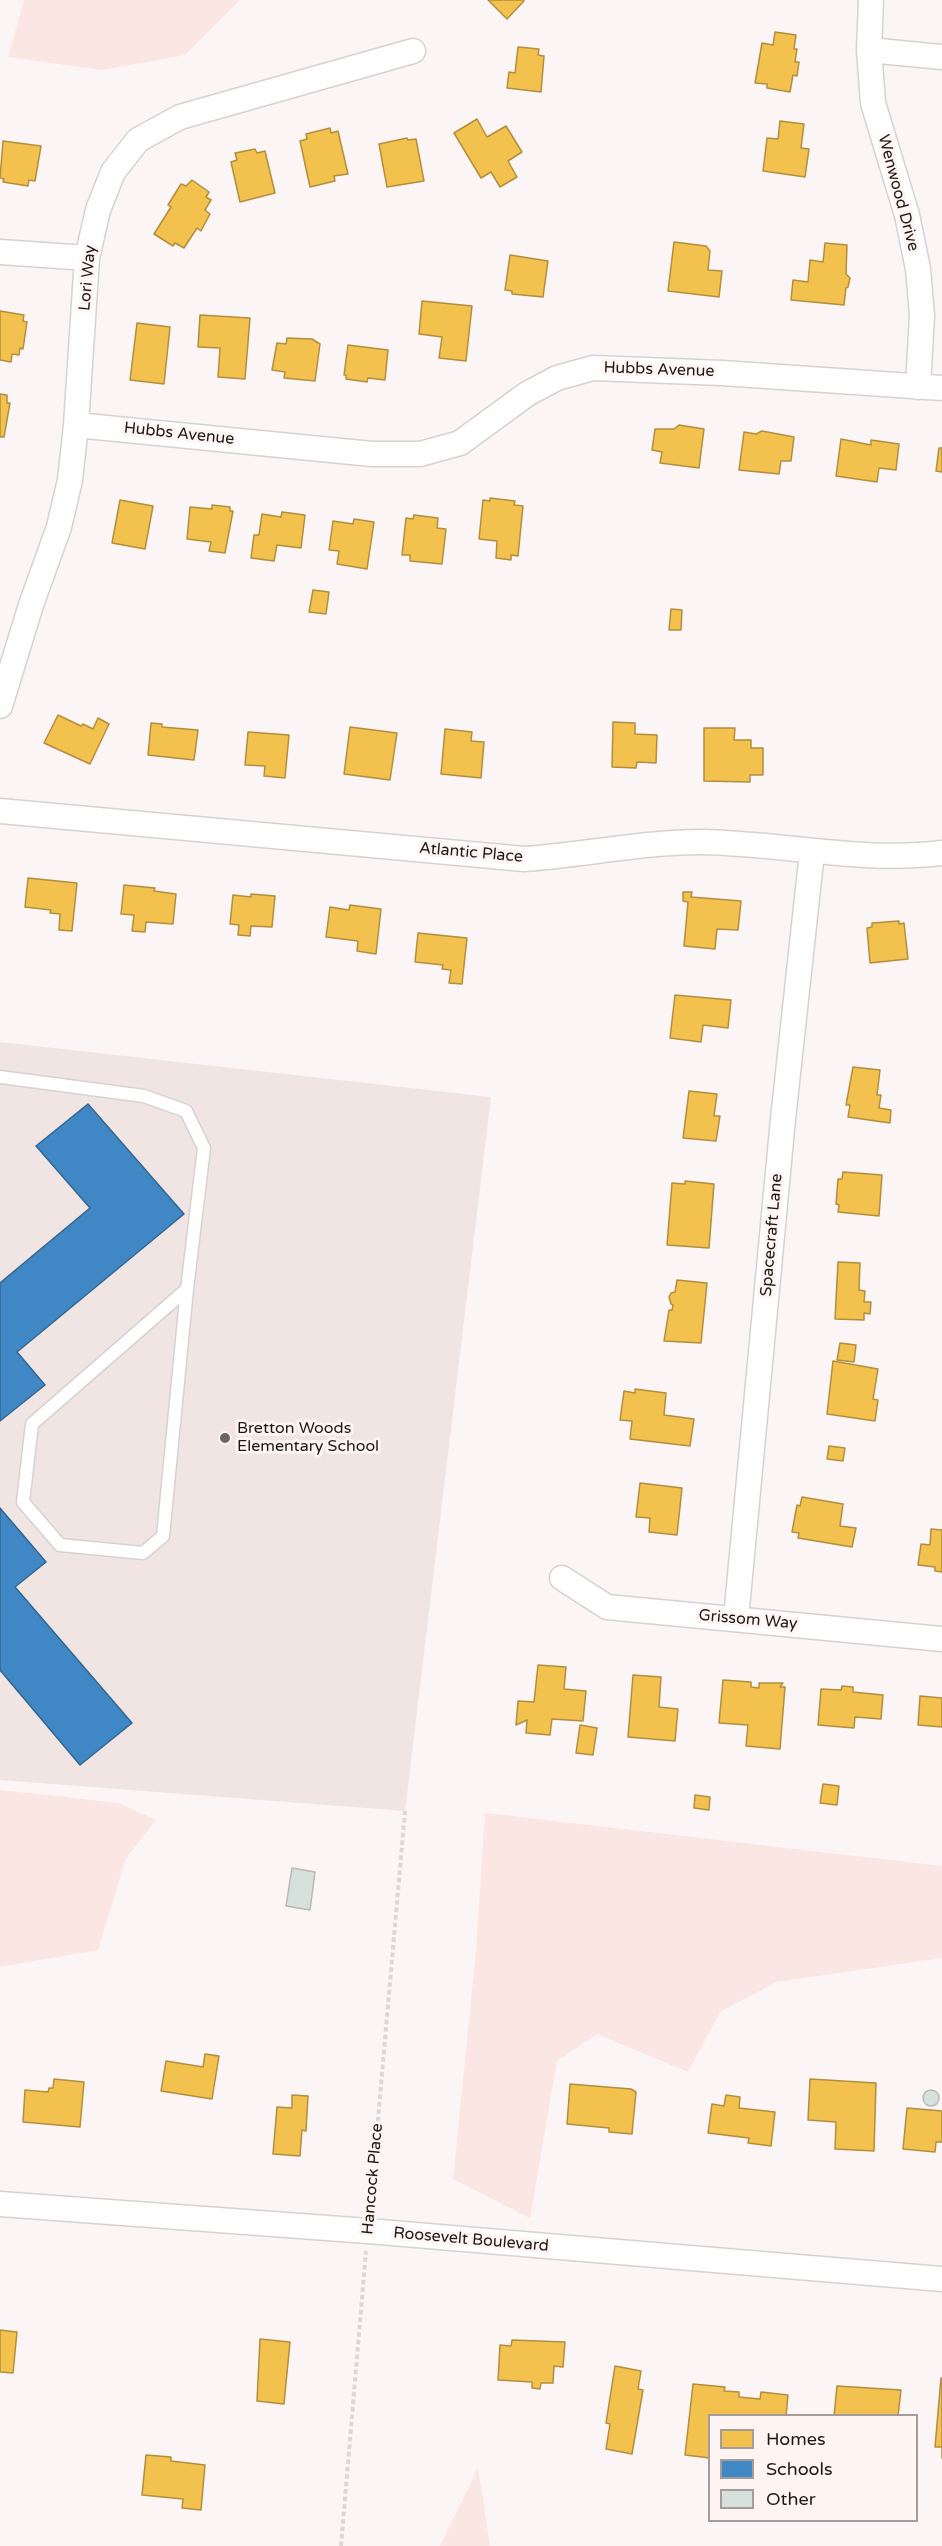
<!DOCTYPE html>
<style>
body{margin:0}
#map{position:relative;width:942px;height:2546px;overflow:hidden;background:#fbf6f5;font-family:"Varela Round",sans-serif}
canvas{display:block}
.legend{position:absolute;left:708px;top:2414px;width:210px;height:108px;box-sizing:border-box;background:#fef4f2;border:2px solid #a49c9b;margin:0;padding:8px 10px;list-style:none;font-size:18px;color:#1c1818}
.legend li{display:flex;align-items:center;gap:12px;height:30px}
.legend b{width:30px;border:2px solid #a49c9b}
</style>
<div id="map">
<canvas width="942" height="2546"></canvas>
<ul class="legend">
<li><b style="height:16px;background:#f2c14e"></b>Homes</li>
<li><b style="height:16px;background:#3f88c5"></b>Schools</li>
<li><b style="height:16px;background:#d6e0dd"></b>Other</li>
</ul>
</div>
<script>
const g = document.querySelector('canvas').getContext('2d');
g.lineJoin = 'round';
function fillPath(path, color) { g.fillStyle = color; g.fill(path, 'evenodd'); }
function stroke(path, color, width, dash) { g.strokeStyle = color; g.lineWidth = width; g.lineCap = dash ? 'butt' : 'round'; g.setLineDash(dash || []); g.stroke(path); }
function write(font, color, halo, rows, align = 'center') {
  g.font = font + ' "Varela Round",sans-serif'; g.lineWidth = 6; g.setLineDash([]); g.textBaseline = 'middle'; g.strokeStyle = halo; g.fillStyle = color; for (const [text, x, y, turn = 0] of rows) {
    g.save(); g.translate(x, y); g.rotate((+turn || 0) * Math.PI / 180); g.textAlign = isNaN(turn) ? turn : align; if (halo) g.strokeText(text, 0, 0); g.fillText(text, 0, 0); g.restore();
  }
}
fillPath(new Path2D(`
 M0,1042L491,1097L405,1811L0,1780Z`), '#f1e5e3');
fillPath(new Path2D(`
 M24,0H240L185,55L102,70L8,57Z
 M0,1790L119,1803L156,1820L126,1858L98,1950L0,1967Z
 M485,1813L942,1866V1958L776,1982L720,2012L688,2072L597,2034L557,2061L530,2218L453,2179L476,1951Z
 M478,2468L490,2546H440Z`), '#fae6e2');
const homes = new Path2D(`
 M488,0H523L524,1L507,19Z
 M775,32L796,35L794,49H797L795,62H799L797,76L793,75L790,92L767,88V84L755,83L762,43L773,45Z
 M518,47L539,49L538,55L544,56L541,92L507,88L509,72L515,73Z
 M477,119L487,137L506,126L522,152L508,161L517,177L500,187L491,172L481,178L454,133Z
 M780,121L804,124L801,148L809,149L805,177L763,171L767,138L778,139Z
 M330,128L331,133L338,131L348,174L334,176L335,181L310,187L300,141L307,139L306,134Z
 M407,138L408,140L416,139L424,181L387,187L379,144Z
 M3,141L41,146L35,181L29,180L28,186L3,182L4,179L0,178Z
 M255,149L257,153L265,151L275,193L240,202L231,162L237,160L235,153Z
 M192,180L209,192L206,197L211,200L205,210L210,214L201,231L197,228L184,248L175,243L173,246L154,234L171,207L168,205L181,184L186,186Z
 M674,242L706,246L710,251L708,270L722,271L719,297L668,291Z
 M825,243L847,245L846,274L850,278L848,287L846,288L844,305L791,300L793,280L808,282L810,260L823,262Z
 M510,255L548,261L543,297L512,294V291L505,290Z
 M422,301L472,306L466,361L439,358L442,337L419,334Z
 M0,311L24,315L23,321L27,322L23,349L20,348L19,355L12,354L11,362L0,360Z
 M200,315L250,318L245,379L218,377L220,348L198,347Z
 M137,323L170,327L164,384L130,380Z
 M287,338L312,339L320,344L315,381L284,378L285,372L272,370L277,343L286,344Z
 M348,345L388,350L385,380L368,378L367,382L346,379V375H344Z
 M0,394L7,395V403H10L4,437H0Z
 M679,425L704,429L699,468L660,463L662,452L652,450L655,429H674Z
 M762,431L794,437L791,461H781L779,474L739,470L744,432L756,434Z
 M841,439L871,445V440L899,444L896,470L879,468L877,482L836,476Z
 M939,448H942V472L936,471Z
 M490,498L515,501L514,505L523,506L518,556L511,555V560L496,558L497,541L479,539L483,500L490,501Z
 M120,500L153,506L145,549L112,543Z
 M212,505L230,507V511H233L225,553L209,551L211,542L187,539L190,507L212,509Z
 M282,512L305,515L301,548L277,545L274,561L251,558L254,535H259L262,514L281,517Z
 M414,515L438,518L437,528L446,529L442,564L410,561V555H402L406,518L413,519Z
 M354,519L374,522L367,569L337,564L339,551L329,550L333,521L353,524Z
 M313,590L329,592L326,614L309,612Z
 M671,609L682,610L681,630H669Z
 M58,715L81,726L83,724L93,729L98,718L109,724L90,764L44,743Z
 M613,722L635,723V734L657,735L656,763L637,762L636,768L612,767Z
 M151,723L162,724V727L198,730L194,760L148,755Z
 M350,727L397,733L390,780L344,774Z
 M704,728H735L734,740H751V748H763V775H750V782L704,781Z
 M445,729L472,732L471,741L484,742L481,778L441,774Z
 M248,732L289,735L285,778L264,776L265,766L245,765Z
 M28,878L77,883L72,931L59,930L60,914L50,913L51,910L25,907Z
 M124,885L155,888L154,891L176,894L173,924L146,922L145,932L132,931L134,915L121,914Z
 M683,892H692L691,897L741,901L738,930L717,929L715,949L684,946L688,902L683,901Z
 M251,894L275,896L272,927L251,926L250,936L238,935L239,925L230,924L233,895L251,897Z
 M350,905L381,909L376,954L357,951L358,941L326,937L330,907L349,910Z
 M899,921V924L904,923L908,959L870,963L867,928L872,927V923Z
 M418,933L467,938L462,984L449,983L451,970L442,969L443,965L415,962Z
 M675,995L731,1000L728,1028L703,1025L701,1042L670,1038Z
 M853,1067L880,1070L877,1095H881L879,1108L891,1110L890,1123L848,1117L850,1105H846Z
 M689,1091L717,1094L714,1116H720L716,1141L683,1138Z
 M843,1172L882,1175L879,1216L838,1212L839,1205L836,1204L838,1179H842Z
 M685,1181L714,1184L709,1248L667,1245L672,1183L685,1184Z
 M838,1262L860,1263L859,1290L865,1291L864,1302H871L870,1314L864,1313V1320L835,1319Z
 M677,1280L707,1283L701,1343L664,1341L669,1310H672L673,1305L671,1304L669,1297L671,1293L675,1292Z
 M840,1343L856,1345L854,1362L837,1360Z
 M833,1361L878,1369L873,1399L878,1400L875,1421L827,1414Z
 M635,1389L666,1393L664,1415L694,1419L690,1446L630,1439L632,1421L620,1420L624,1391L635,1393Z
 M829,1446L845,1448L843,1461L827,1459Z
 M640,1483L682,1488L677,1535L649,1532L650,1518L636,1517Z
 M802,1497L843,1504L840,1526L856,1528L852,1547L798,1538L799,1533L792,1532L797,1505L800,1506Z
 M931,1529L942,1530V1572L935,1571V1567L918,1565L921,1544L930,1545Z
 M538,1665L566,1667L564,1689L586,1691L583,1721L552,1719L550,1735L526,1733L527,1720L516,1725L518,1701L534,1702Z
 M633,1675L661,1677L659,1707L678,1709L675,1741L628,1737Z
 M723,1680L751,1682V1687L759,1688V1683H783L780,1687H785L780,1749L746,1746L748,1725L719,1723Z
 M842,1686L853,1687V1692L883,1695L881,1719L855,1717L854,1728L818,1725L821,1689L841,1690Z
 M920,1696L942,1698V1727L918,1725Z
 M580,1725L597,1728L593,1755L576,1753Z
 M823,1784L839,1786L837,1805L820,1803Z
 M695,1795L710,1797L709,1810L694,1808Z
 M205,2054L219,2056L212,2099L161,2091L166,2061L203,2067Z
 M54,2079L84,2082L80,2127L23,2122L25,2090L48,2092L49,2088H53Z
 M810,2079L876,2083L874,2151L835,2149L836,2122L808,2120Z
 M570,2084L631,2089L636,2092L632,2134L609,2132V2128L567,2124Z
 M292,2095L308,2096L306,2131L302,2130L300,2156L273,2154L277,2107L292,2108Z
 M726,2095L740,2097L739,2108L775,2112L771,2146L748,2143L749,2138L708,2133L712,2104L724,2106Z
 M907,2108L942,2111V2142H936L935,2152L903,2149Z
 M0,2330L17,2332L13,2373L0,2372Z
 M260,2339L290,2342L284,2404L257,2401Z
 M512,2340L565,2342L563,2367L554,2366L553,2383H541L540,2389L532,2388V2382L498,2380L500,2345L511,2346Z
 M615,2366L641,2371L638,2389L643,2390L632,2454L606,2449L610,2424L606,2423Z
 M941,2378H942V2458V2447H935Z
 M693,2384L725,2387L724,2391L739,2392V2397L760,2399L761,2392L788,2395L786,2416H710V2458L685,2455Z
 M837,2386L901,2390L898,2416H834Z
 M146,2455L171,2457V2461L205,2465L201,2510L182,2508L183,2499L142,2495Z`);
fillPath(homes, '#f2c14e');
stroke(homes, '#b28e3e', 1.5);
const schools = new Path2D(`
 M88,1104L184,1214L17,1352L45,1385L0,1421V1283L90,1208L36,1146Z
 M0,1508L46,1562L15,1587L132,1723L80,1765L0,1670Z`);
fillPath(schools, '#3f88c5');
stroke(schools, '#346691', 1.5);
const building = new Path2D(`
 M292,1868L315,1872L310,1910L286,1906Z
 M923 2098a8 8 0 1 1 16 0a8 8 0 1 1-16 0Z`);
fillPath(building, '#d6e0dd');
stroke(building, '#b9b8b7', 1.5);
const service = new Path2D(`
 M0,1077L144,1096L186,1111L204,1148L187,1289L163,1536L143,1553L60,1545L23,1502L32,1424L187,1289`);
const minor = new Path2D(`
 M871,0L869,50L873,103L907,215L918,269L922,315L918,387
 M869,50L942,57
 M0,252L87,258
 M76,425L372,454H420L460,443L527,394L557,378L593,368L722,373L942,388
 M0,706L31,605L59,527L70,480L76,425L87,258L98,210L113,172L138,140L180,117L413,51
 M0,811L524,859C583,855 642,842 701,842C782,843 861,863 942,853
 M562,1578L607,1607L942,1639
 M736,1618L783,1119L812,852
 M0,2204L368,2231L942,2279`);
stroke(service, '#d6d2d1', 15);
stroke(minor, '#d6d2d1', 27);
stroke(new Path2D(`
 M370,2211L405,1811
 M341,2546L366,2251`), '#d9d7d7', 4, [4.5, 3]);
stroke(service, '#fefefe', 12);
stroke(minor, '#fefefe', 24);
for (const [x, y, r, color] of [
 [225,1438,6,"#6a6665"]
]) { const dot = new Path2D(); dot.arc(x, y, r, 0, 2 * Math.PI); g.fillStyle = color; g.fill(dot); stroke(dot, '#fef4f2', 2); }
write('16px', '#1c1818', '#fef4f2', [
 ["Wenwood Drive",898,193,75],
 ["Lori Way",88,278,-85],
 ["Hubbs Avenue",659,370,2],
 ["Hubbs Avenue",179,434,6],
 ["Atlantic Place",471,853,5],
 ["Spacecraft Lane",772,1235,-85],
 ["Grissom Way",748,1620,5],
 ["Hancock Place",373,2179,-85],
 ["Roosevelt Boulevard",471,2240,5]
]);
write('16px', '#1c1818', '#fef4f2', [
 ["Bretton Woods",237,1429],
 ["Elementary School",237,1447]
], 'left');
</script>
